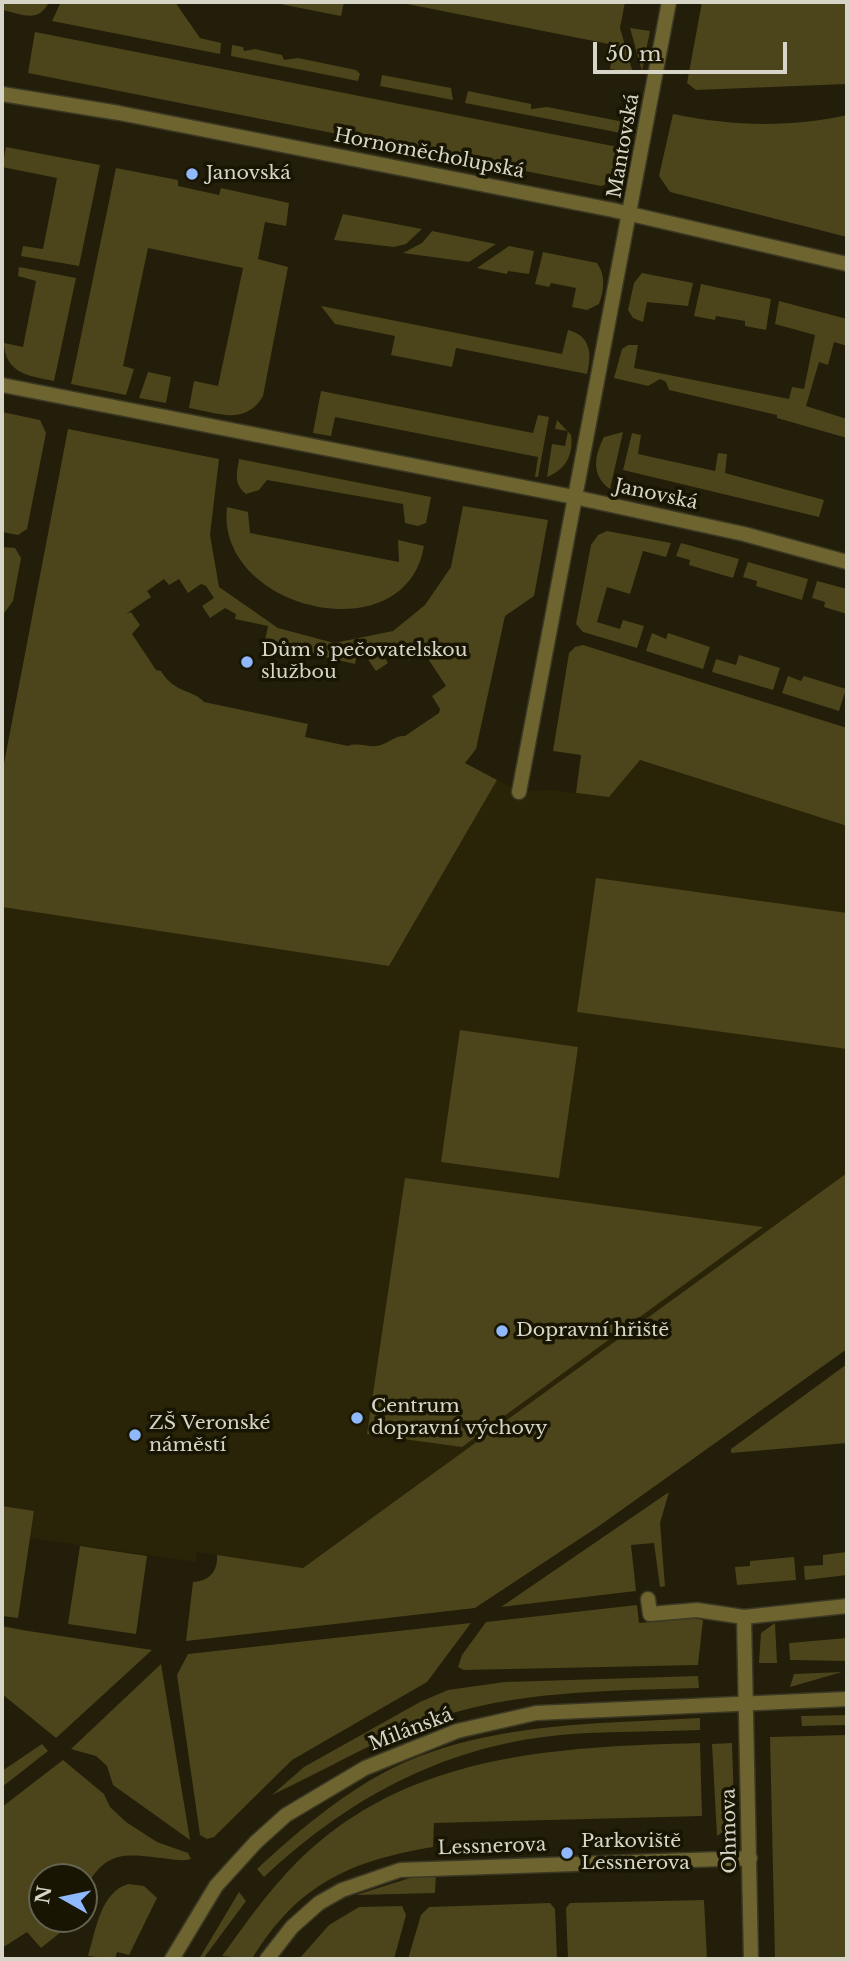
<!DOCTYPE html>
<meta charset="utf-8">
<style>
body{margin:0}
#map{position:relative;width:849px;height:1961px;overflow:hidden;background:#221e09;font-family:"Libre Baskerville",serif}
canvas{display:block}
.frame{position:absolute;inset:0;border:4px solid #d7d5c8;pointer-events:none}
.north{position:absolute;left:28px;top:1863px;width:70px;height:70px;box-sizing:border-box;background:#181502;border:2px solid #646251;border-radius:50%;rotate:279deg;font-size:19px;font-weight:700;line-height:28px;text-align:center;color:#d7d5c8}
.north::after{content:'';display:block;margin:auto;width:24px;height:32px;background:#90b8fd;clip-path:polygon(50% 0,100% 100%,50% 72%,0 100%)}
.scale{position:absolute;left:593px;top:42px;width:194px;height:32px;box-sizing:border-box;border:4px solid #d7d5c8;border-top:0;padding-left:9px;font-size:21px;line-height:24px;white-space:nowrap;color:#d7d5c8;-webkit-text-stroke:5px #181502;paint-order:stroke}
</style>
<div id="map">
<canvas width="849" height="1961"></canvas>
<div class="frame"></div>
<div class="north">N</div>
<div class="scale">50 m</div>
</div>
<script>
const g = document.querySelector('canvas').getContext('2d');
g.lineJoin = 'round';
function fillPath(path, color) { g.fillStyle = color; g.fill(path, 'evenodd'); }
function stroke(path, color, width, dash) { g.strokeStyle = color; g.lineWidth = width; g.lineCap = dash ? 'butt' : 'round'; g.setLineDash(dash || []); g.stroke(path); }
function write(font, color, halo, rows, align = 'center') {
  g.font = font + ' "Libre Baskerville",serif'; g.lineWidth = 7; g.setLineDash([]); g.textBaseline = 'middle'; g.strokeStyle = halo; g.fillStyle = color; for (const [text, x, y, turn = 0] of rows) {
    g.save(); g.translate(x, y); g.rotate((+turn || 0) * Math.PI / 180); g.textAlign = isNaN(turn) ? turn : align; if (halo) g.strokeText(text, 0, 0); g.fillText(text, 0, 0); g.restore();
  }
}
fillPath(new Path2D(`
 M639,760L847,826V1173L303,1568L197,1552L196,1562L30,1538L34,1511L2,1506V907L389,966L497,780L519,792L549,790L609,797Z`), '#292407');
fillPath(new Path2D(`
 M2,2H49C38,24 23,14 2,10Z
 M61,2H175L200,38L221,43L220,54L52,21Z
 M270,2H344L341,16Z
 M397,2H625L620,28L633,73L610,69L614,45Z
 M702,2H847V84L696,90L687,83Z
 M630,28L650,31L642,71Z
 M35,32L628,149C624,168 621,179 601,186L28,73Z
 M232,45L243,47L244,51L255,49L282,55L284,60L298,58L356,70L360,74L358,81L231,56Z
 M382,75L451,88L453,100L380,86Z
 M468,91L531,104V109L547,107L624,122L621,133L465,103Z
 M673,114C731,126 789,128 847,115V237L670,192L659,176Z
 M6,147L100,165L79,266L21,256L23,246L43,249L57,178L2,167Z
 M116,168L178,180V186L219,195L221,188L289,203L286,226L265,222L258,259L288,267L263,396C246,426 217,413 189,408L194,381L218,386L243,268L148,248L123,366L134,369L126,395L71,384Z
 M343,214L422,229L406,244L394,247L334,240Z
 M432,231L496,244L469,262L403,253L422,243Z
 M509,246L534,251L529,274L508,271L507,274L477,268Z
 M543,252L597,263C606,275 604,290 599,304L587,310L572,307L576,288L551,283L549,287L535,284Z
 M19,267L76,278L54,381C30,376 5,374 4,343L23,347L36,281L18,276Z
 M642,273L693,283L688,306L647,302L643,322L633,318L628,310L634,283Z
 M701,284L771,299L766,330L745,326V321L716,316L715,320L694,316Z
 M779,301L847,319V346L834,342L828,365L819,362L806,406L847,419V438L777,418V415L669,390L666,382L660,379L648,386L614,378L622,349L628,345H638L634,368L789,399L792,387L804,389L815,335L775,324Z
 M321,306L562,354L568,330C591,336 592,354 587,374L456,348L452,367L391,355L395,336L335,324Z
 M148,372L171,377L166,403L139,398Z
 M321,391L533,433L538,415L549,417L538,477H535L538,457L335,417L331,436L313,433Z
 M2,412L40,420L46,433L27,529L18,535L2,532Z
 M557,420L571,435C574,455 565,470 547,477L552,444L565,446L568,431L555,429Z
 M68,429L219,459L210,535L219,587L278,628L334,643L393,631L425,605L451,567L463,506L548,520L534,596L505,616L476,749L465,763L497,780L389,966L2,907V774ZM164,579L169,585L179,579L188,593L201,584L206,586L214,598L202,606L210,618L225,608L236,614L235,619L268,626L264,645L288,648L284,655L300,658L299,651L355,664L356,659L367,658L376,671L388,663L382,653L394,645L400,647L409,660L423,651L446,686L432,696L440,709L439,713L405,736C395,735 388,744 377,746C367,747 357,742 348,746L305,737L308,724L204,702C193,689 175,694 161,671L156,670L132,634L140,625L131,612L126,614L151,597L147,591Z
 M623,432L610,489C591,476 594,456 604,437Z
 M632,433L641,435L638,454L715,471L718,453L727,454L725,473L824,500L819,517L623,470Z
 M239,459L431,497L426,523L418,526L405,523L403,504L267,480L259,490L246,494C233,483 237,474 239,459Z
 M227,507L248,512L250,533L399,562L398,540L424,546C406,655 215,610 227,507Z
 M607,531L671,543L666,557L643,551L630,594L607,587L597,622L620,629L623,620L644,626L637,648L583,632L576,624L591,545L598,535Z
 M681,543L739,559L733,578L689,565L690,560L676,556Z
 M2,547L15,548L21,558L13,601L2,616Z
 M748,562L808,579L802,600L756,586L757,581L743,577Z
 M817,581L847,589V614L824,607L825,602L812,598Z
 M652,633L666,639L668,633L710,647L703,669L646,651Z
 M583,645L847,728V826L640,760L609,797L576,793L581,755L553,751L569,653L575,647Z
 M739,655L780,668L773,690L712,672L716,659L736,665Z
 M788,676L801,681L804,676L846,689L839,711L782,693Z
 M596,878L847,913V1049L577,1012Z
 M460,1030L578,1047L559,1178L441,1162Z
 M847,1173V1349L599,1526L475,1608L186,1641L193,1582C209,1581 218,1572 217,1555L303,1568Z
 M405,1178L763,1227L462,1447L367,1434Z
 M847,1364V1443L731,1453V1449Z
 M669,1492L660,1523L665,1586L660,1587L654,1543L631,1545L636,1591L501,1607Z
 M2,1506L34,1511L18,1618L2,1616Z
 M80,1546L147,1556L136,1634L68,1624Z
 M847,1552V1575L805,1580L804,1566L823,1565V1555Z
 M794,1557L796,1580L737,1585L735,1567L750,1566V1561Z
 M637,1605L639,1623L694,1618L703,1620L698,1665L464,1670L458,1667L462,1655L486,1622Z
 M471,1623L427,1682L292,1760L214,1837L207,1839L200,1835L177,1675L188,1654Z
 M775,1623L777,1663H759L761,1633Z
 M2,1626L22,1630L152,1650L56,1738L2,1694Z
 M847,1638V1661L790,1660L789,1643Z
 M161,1664L190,1840L113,1785L107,1766L96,1756L71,1749Z
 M842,1672L790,1687L794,1674Z
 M698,1676L699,1688C608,1691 512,1690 425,1722C372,1742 323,1771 272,1795L304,1767L420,1702L448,1690L505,1682Z
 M847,1715V1725L802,1726L801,1716Z
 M700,1718V1730C657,1732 614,1731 572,1734C450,1743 352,1795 264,1877L257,1869C296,1833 338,1797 385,1772C480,1722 596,1724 700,1718Z
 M847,1735V1959H775L770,1737Z
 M700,1743L702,1816L434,1823L433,1847C349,1861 297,1885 252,1959L222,1956C246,1923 269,1890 298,1861C408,1753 555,1747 700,1743Z
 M732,1743L734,1807L729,1827L717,1836L712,1744Z
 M42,1744L48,1751L2,1787V1771Z
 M63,1760L104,1794L110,1807L126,1822L157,1842L188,1853L191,1859C184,1861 176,1860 169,1859C126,1854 106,1848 84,1891V1877H42V1919H71L66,1928L41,1948L27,1932L2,1948V1807Z
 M436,1874L435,1893L356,1895L413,1877Z
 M128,1884L144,1886L157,1898L129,1955L117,1952L115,1959L88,1956C96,1930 100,1893 128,1884Z
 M239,1892L246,1901L203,1959H199Z
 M704,1900L707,1959H568L566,1908L570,1903Z
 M550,1903L555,1909L557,1959H408L421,1915L429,1907Z
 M402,1906L406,1915L394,1959H299L329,1925L359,1907Z`), '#4c441a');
const minor = new Path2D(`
 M2,385L574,497L744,534L847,562
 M519,792L669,2
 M648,1599L650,1614L697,1610L744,1617L847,1606
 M744,1617L751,1959
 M267,1959L292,1927L319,1903L342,1890L400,1870L750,1858`);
const tertiary = new Path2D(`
 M2,94L119,113L613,210L847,264
 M172,1959L216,1886L256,1842L286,1815L365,1768L457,1731L536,1713L847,1699`);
stroke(minor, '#3b3824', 17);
stroke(tertiary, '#3b3824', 17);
stroke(minor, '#6d6430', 14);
stroke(tertiary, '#6d6430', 14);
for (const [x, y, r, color] of [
 [192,174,7,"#90b8fd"],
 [247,662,7,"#90b8fd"],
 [502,1331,7,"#90b8fd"],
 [357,1418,7,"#90b8fd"],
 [135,1435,7,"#90b8fd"],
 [567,1853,7,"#90b8fd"]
]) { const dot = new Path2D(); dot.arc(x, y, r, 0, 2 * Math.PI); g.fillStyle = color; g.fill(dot); stroke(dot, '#181502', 2.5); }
write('19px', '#d7d5c8', '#181502', [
 ["Mantovská",624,146,-80],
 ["Hornoměcholupská",429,154,11],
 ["Janovská",656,495,12],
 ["Milánská",411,1730,-21],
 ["Ohmova",730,1831,-91],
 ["Lessnerova",492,1847,-2]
]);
write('19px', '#d7d5c8', '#181502', [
 ["Janovská",206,174],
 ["Dům s pečovatelskou",261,651],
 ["službou",261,673],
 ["Dopravní hřiště",516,1331],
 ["Centrum",371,1407],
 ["dopravní výchovy",371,1429],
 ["ZŠ Veronské",149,1424],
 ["náměstí",149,1446],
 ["Parkoviště",581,1842],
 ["Lessnerova",581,1864]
], 'left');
</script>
